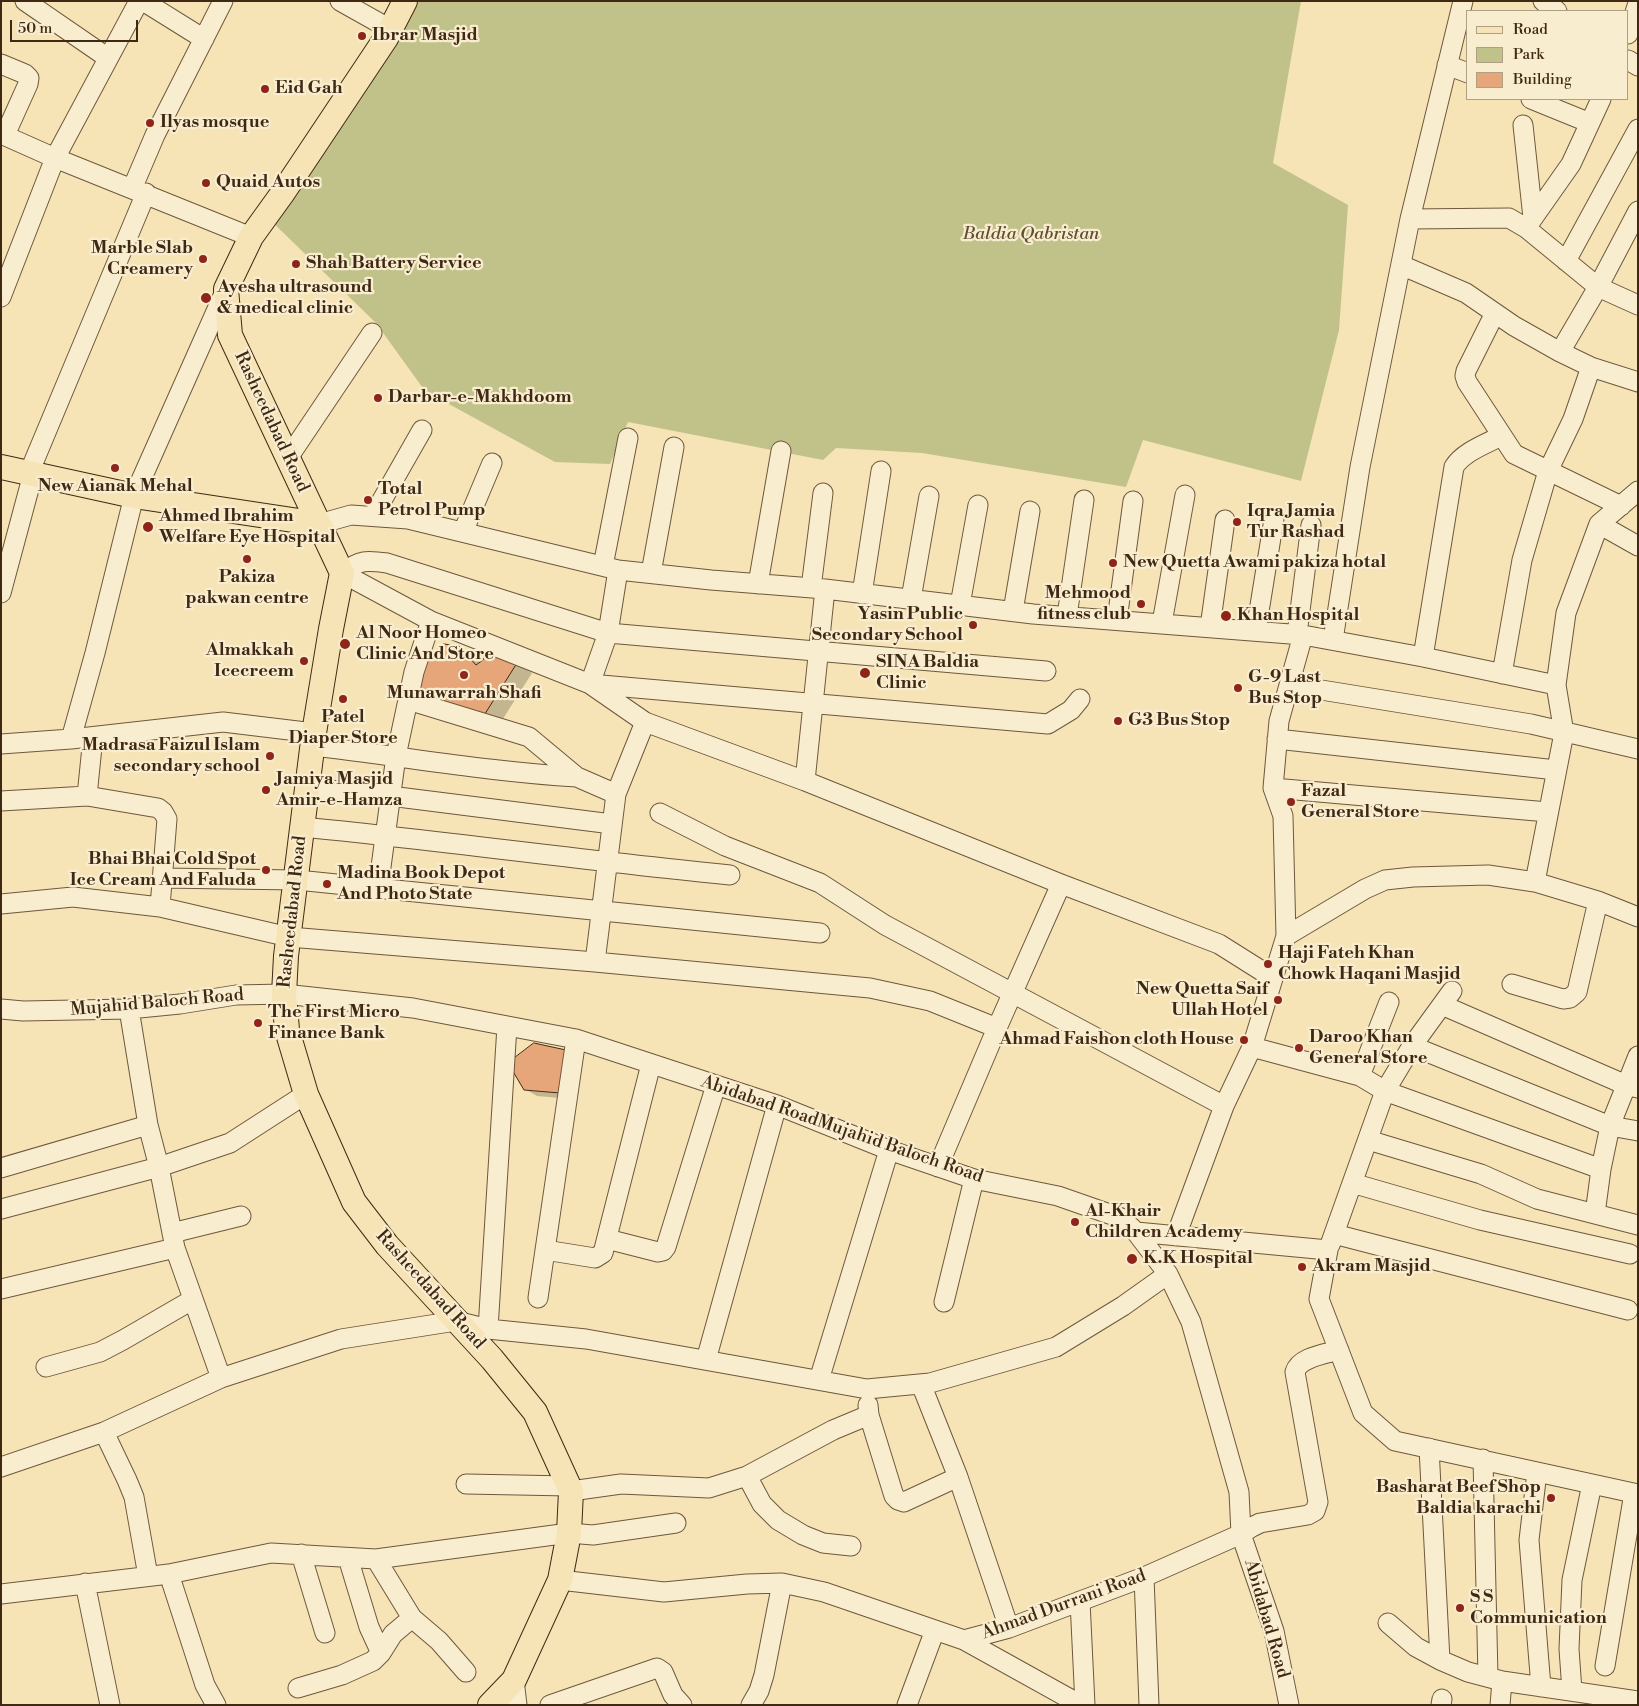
<!DOCTYPE html>
<style>
body{margin:0}
#map{position:relative;width:1639px;height:1706px;overflow:hidden;background:#f6e3b6;font-family:"Libre Bodoni",serif}
canvas{display:block}
.frame{position:absolute;inset:0;border:2px solid #402914;pointer-events:none}
.legend{position:absolute;left:1466px;top:10px;width:162px;height:90px;box-sizing:border-box;background:#f9edd0;border:1px solid #af9f85;margin:0;padding:6px 9px;list-style:none;font-size:15px;color:#402914}
.legend li{display:flex;align-items:center;gap:10px;height:25px}
.legend b{width:25px;border:1px solid #af9f85}
.scale{position:absolute;left:10px;top:20px;width:128px;height:22px;box-sizing:border-box;border:2px solid #402914;border-top:0;padding-left:6px;font-size:15px;line-height:18px;white-space:nowrap;color:#402914;-webkit-text-stroke:4px #f9edd0;paint-order:stroke}
</style>
<div id="map">
<canvas width="1639" height="1706"></canvas>
<div class="frame"></div>
<ul class="legend">
<li><b style="height:6px;background:#f6e3b6"></b>Road</li>
<li><b style="height:14px;background:#c1c28a"></b>Park</li>
<li><b style="height:14px;background:#e6a67a"></b>Building</li>
</ul>
<div class="scale">50 m</div>
</div>
<script>
const g = document.querySelector('canvas').getContext('2d');
g.lineJoin = 'round';
function fillPath(path, color) { g.fillStyle = color; g.fill(path, 'evenodd'); }
function stroke(path, color, width, dash) { g.strokeStyle = color; g.lineWidth = width; g.lineCap = dash ? 'butt' : 'round'; g.setLineDash(dash || []); g.stroke(path); }
function write(font, color, halo, rows, align = 'center') {
  g.font = font + ' "Libre Bodoni",serif'; g.lineWidth = 4.5; g.setLineDash([]); g.textBaseline = 'middle'; g.strokeStyle = halo; g.fillStyle = color; for (const [text, x, y, turn = 0] of rows) {
    g.save(); g.translate(x, y); g.rotate((+turn || 0) * Math.PI / 180); g.textAlign = isNaN(turn) ? turn : align; if (halo) g.strokeText(text, 0, 0); g.fillText(text, 0, 0); g.restore();
  }
}
fillPath(new Path2D(`
 M402,1H1301L1273,163L1348,205L1339,330L1301,481L1143,440L1126,487L922,453L836,448L823,460L628,422L610,464L555,462L425,391L376,323L262,212Z`), '#c1c28a');
fillPath(new Path2D(`
 M459,647L475,656L481,663L517,664L532,673L499,725L435,702Z
 M509,1063L571,1099L537,1096L525,1089Z`), '#0003');
const building = new Path2D(`
 M444,644L459,646L476,665L483,660L488,650L517,663L483,717L434,703L418,685L421,664Z
 M534,1043L566,1050L560,1093L524,1090L508,1063Z`);
fillPath(building, '#e6a67a');
stroke(building, '#402914', 1);
const minor = new Path2D(`
 M25,1L108,58
 M143,1L204,39
 M340,1L390,29
 M1543,1L1557,11
 M1628,34L1638,3
 M1628,60L1638,66
 M1,64L25,74L29,78L28,84L5,135
 M1447,65L1468,73
 M1531,99L1590,123
 M1523,125L1533,218
 M1,134L55,158L251,237
 M132,189L155,135L223,1
 M1410,219L1509,218L1526,228L1598,287L1638,305
 M1526,228L1571,164L1601,99
 M1566,261L1638,129
 M1401,265L1466,293L1514,326L1560,352L1591,367L1638,382
 M1,297L55,158L139,1
 M1495,313L1466,371L1465,376L1467,382L1514,454L1621,506
 M1560,352L1598,287L1638,211
 M288,458L372,333
 M29,473L146,193
 M373,516L422,430
 M319,524L351,515L408,519L618,570L711,580L825,589L1033,614L1303,635L1423,657L1556,685
 M1599,524L1638,546
 M463,532L492,463
 M603,566L628,438
 M618,570L608,633L590,684L1048,724L1071,710L1080,699
 M651,573L674,447
 M758,584L781,451
 M811,588L823,493
 M1,593L33,474
 M862,594L881,471
 M911,599L929,496
 M960,605L978,505
 M1013,611L1030,511
 M1067,616L1084,500
 M1117,620L1133,501
 M1162,623L1185,495
 M1210,627L1225,520
 M1256,630L1274,519
 M1297,634L1311,525
 M1333,640L1360,467L1410,219L1463,1
 M1423,657L1454,467C1463,452 1486,444 1501,436
 M1046,671L608,633L387,563C365,560 360,560 342,573L431,621L590,684L645,722L805,781L1061,884L1219,944L1273,978
 M1502,674L1522,560L1548,471L1573,419L1591,367
 M1290,681L1309,688L1531,724L1638,749
 M408,700L529,737L577,777L616,794
 M71,739L95,653L134,496L226,289
 M1277,739L1556,770
 M1,744L71,739L223,722L314,733
 M313,746C401,756 489,772 577,777
 M805,781L825,589
 M308,788L390,796L612,824
 M1273,788L1548,812
 M87,796L93,737
 M1,801L87,796L158,808L163,812L167,819L160,907
 M660,813L725,846L820,883L885,925L1224,1106
 M303,827C445,841 587,861 730,875
 M162,878L297,880L820,933
 M1535,882L1564,733L1556,685L1566,613L1599,524L1638,491
 M378,889L396,756L414,672L431,621
 M1,904L73,897L160,907L289,937L595,962L870,988L930,1001L997,1028
 M1286,936L1365,889L1385,880L1413,877L1488,875L1535,882L1598,901L1638,917
 M595,962L616,794L645,722
 M1512,984L1563,999L1570,998L1577,992L1598,901
 M1442,1005L1626,1085L1638,1088
 M1,1009L23,1011L129,1009L180,1004L236,995L284,994L413,1008L576,1039L777,1105L889,1150L974,1179L1058,1196L1121,1218L1136,1232L1168,1274L1191,1322L1239,1492L1241,1534L1274,1631L1289,1705
 M129,1009L148,1125L159,1167L175,1248L221,1378
 M1412,1046L1610,1126L1638,1131
 M1252,1047L1360,1076L1385,1091L1601,1169
 M1360,1076L1389,1002
 M1368,1140L1481,1174L1537,1199L1638,1225
 M938,1167L997,1028L1061,884
 M1,1168L148,1125
 M1352,1183L1480,1220L1630,1254
 M1,1209L159,1167L230,1143L306,1094
 M1595,1214L1601,1169L1610,1126L1638,1056
 M1136,1232L1328,1250L1319,1299L1363,1413L1395,1441L1638,1494
 M172,1233L241,1216
 M1334,1234L1628,1310
 M1176,1236L1224,1106L1252,1047L1286,936L1283,816L1273,788L1279,721L1303,635
 M607,1239L658,1252L663,1251L666,1247L716,1085
 M1330,1245L1385,1091L1412,1046L1452,991
 M545,1250L595,1258L603,1253L651,1064
 M1,1289L175,1248
 M538,1298L576,1039
 M944,1302L974,1179
 M488,1329L507,1026
 M706,1360L777,1105
 M46,1367L100,1352L123,1340L192,1300
 M819,1380L889,1150
 M921,1384L958,1477L1009,1628
 M868,1405L869,1415L894,1496L898,1500L904,1502L958,1477
 M104,1432L127,1480L134,1497L148,1576
 M1429,1448L1440,1660
 M1483,1459L1488,1677
 M1,1467L104,1432L221,1378L341,1339L456,1321L488,1329L586,1339L867,1389L930,1383L1056,1347L1123,1306L1168,1274
 M1537,1472L1529,1540L1541,1687
 M747,1476L762,1504L778,1520L803,1535L823,1543L851,1546
 M466,1484L569,1486
 M571,1491L621,1484L709,1488L747,1476L833,1430L869,1415
 M301,1554L325,1633
 M348,1558L369,1627L381,1653
 M376,1559L412,1618L439,1641L466,1672
 M169,1574L205,1685L216,1705
 M1144,1577L1149,1705
 M560,1580L664,1592L747,1584L782,1583L824,1592L964,1640L1009,1628L1144,1577L1241,1534L1252,1527L1260,1523L1308,1515L1315,1511L1318,1502L1295,1372C1299,1357 1325,1354 1339,1350
 M85,1583L110,1705
 M1,1594L169,1574L271,1553L376,1559L569,1533L593,1535L676,1523
 M1080,1601L1085,1705
 M1388,1623L1416,1647L1440,1660L1468,1672L1502,1681L1638,1701
 M964,1640L1081,1705
 M1605,1666L1634,1493
 M514,1680L517,1705
 M298,1688L342,1675L373,1661L381,1653L393,1634L412,1618
 M1572,1691L1569,1649L1572,1580L1592,1484
 M550,1705L657,1668L663,1672L673,1695L682,1705
 M751,1705L759,1691L764,1675L782,1583
 M907,1705L935,1630
 M1441,1705L1442,1699
 M1500,1705L1502,1681`);
const major = new Path2D(`
 M405,1L386,38L282,194L251,237L226,289L230,335L342,573L331,629L314,733L286,956L284,994L287,1030L306,1094L354,1202L387,1245L492,1359L535,1412L571,1491L569,1533L560,1580L514,1680L490,1705
 M1,467L134,496L319,524`);
stroke(minor, '#6e583c', 21);
stroke(major, '#402914', 26);
stroke(minor, '#f9edd0', 19);
stroke(major, '#f6e3b6', 24);
for (const [x, y, r, color] of [
 [362,36,5,"#8f2418"],
 [265,89,5,"#8f2418"],
 [150,123,5,"#8f2418"],
 [206,183,5,"#8f2418"],
 [203,259,5,"#8f2418"],
 [296,264,5,"#8f2418"],
 [206,298,6,"#8f2418"],
 [378,398,5,"#8f2418"],
 [115,468,5,"#8f2418"],
 [368,500,5,"#8f2418"],
 [1237,522,5,"#8f2418"],
 [148,527,6,"#8f2418"],
 [247,559,5,"#8f2418"],
 [1113,563,5,"#8f2418"],
 [1141,604,5,"#8f2418"],
 [1226,616,6,"#8f2418"],
 [973,625,5,"#8f2418"],
 [345,644,6,"#8f2418"],
 [304,661,5,"#8f2418"],
 [865,673,6,"#8f2418"],
 [464,675,5,"#8f2418"],
 [1238,688,5,"#8f2418"],
 [343,699,5,"#8f2418"],
 [1118,721,5,"#8f2418"],
 [270,756,5,"#8f2418"],
 [266,790,5,"#8f2418"],
 [1291,802,5,"#8f2418"],
 [266,870,5,"#8f2418"],
 [327,884,5,"#8f2418"],
 [1268,964,5,"#8f2418"],
 [1278,1000,5,"#8f2418"],
 [258,1023,5,"#8f2418"],
 [1244,1040,5,"#8f2418"],
 [1299,1048,5,"#8f2418"],
 [1075,1222,5,"#8f2418"],
 [1132,1259,6,"#8f2418"],
 [1302,1267,5,"#8f2418"],
 [1551,1498,5,"#8f2418"],
 [1460,1608,5,"#8f2418"]
]) { const dot = new Path2D(); dot.arc(x, y, r, 0, 2 * Math.PI); g.fillStyle = color; g.fill(dot); stroke(dot, '#f9edd0', 2); }
write('bold 18px', '#402914', '#f9edd0', [
 ["Ibrar Masjid",372,36],
 ["Eid Gah",275,89],
 ["Ilyas mosque",160,123],
 ["Quaid Autos",216,183],
 ["Marble Slab",193,249,"right"],
 ["Creamery",193,270,"right"],
 ["Shah Battery Service",306,264],
 ["Ayesha ultrasound",217,288],
 ["& medical clinic",217,309],
 ["Darbar-e-Makhdoom",388,398],
 ["New Aianak Mehal",115,487,"center"],
 ["Total",378,490],
 ["Petrol Pump",378,511],
 ["Iqra Jamia",1247,512],
 ["Tur Rashad",1247,533],
 ["Ahmed Ibrahim",159,517],
 ["Welfare Eye Hospital",159,538],
 ["New Quetta Awami pakiza hotal",1123,563],
 ["Pakiza",247,578,"center"],
 ["pakwan centre",247,599,"center"],
 ["Mehmood",1131,594,"right"],
 ["fitness club",1131,615,"right"],
 ["Yasin Public",963,615,"right"],
 ["Secondary School",963,636,"right"],
 ["Khan Hospital",1237,616],
 ["Al Noor Homeo",356,634],
 ["Clinic And Store",356,655],
 ["Almakkah",294,651,"right"],
 ["Icecreem",294,672,"right"],
 ["SINA Baldia",876,663],
 ["Clinic",876,684],
 ["G-9 Last",1248,678],
 ["Bus Stop",1248,699],
 ["Munawarrah Shafi",464,694,"center"],
 ["Patel",343,718,"center"],
 ["Diaper Store",343,739,"center"],
 ["G3 Bus Stop",1128,721],
 ["Madrasa Faizul Islam",260,746,"right"],
 ["secondary school",260,767,"right"],
 ["Jamiya Masjid",276,780],
 ["Amir-e-Hamza",276,801],
 ["Fazal",1301,792],
 ["General Store",1301,813],
 ["Bhai Bhai Cold Spot",256,860,"right"],
 ["Ice Cream And Faluda",256,881,"right"],
 ["Madina Book Depot",337,874],
 ["And Photo State",337,895],
 ["Haji Fateh Khan",1278,954],
 ["Chowk Haqani Masjid",1278,975],
 ["New Quetta Saif",1268,990,"right"],
 ["Ullah Hotel",1268,1011,"right"],
 ["The First Micro",268,1013],
 ["Finance Bank",268,1034],
 ["Daroo Khan",1309,1038],
 ["General Store",1309,1059],
 ["Ahmad Faishon cloth House",1234,1040,"right"],
 ["Al-Khair",1085,1212],
 ["Children Academy",1085,1233],
 ["K.K Hospital",1143,1259],
 ["Akram Masjid",1312,1267],
 ["Basharat Beef Shop",1541,1488,"right"],
 ["Baldia karachi",1541,1509,"right"],
 ["S S",1470,1598],
 ["Communication",1470,1619]
], 'left');
write('italic 18px', '#604f32', '#f9edd0', [
 ["Baldia Qabristan",1031,235]
]);
write('18px', '#402914', '#f9edd0', [
 ["Rasheedabad Road",271,422,65],
 ["Rasheedabad Road",293,912,-84],
 ["Mujahid Baloch Road",157,1003,-5],
 ["Abidabad RoadMujahid Baloch Road",842,1130,19],
 ["Rasheedabad Road",430,1290,48],
 ["Ahmad Durrani Road",1064,1605,-20],
 ["Abidabad Road",1266,1619,74]
]);
</script>
